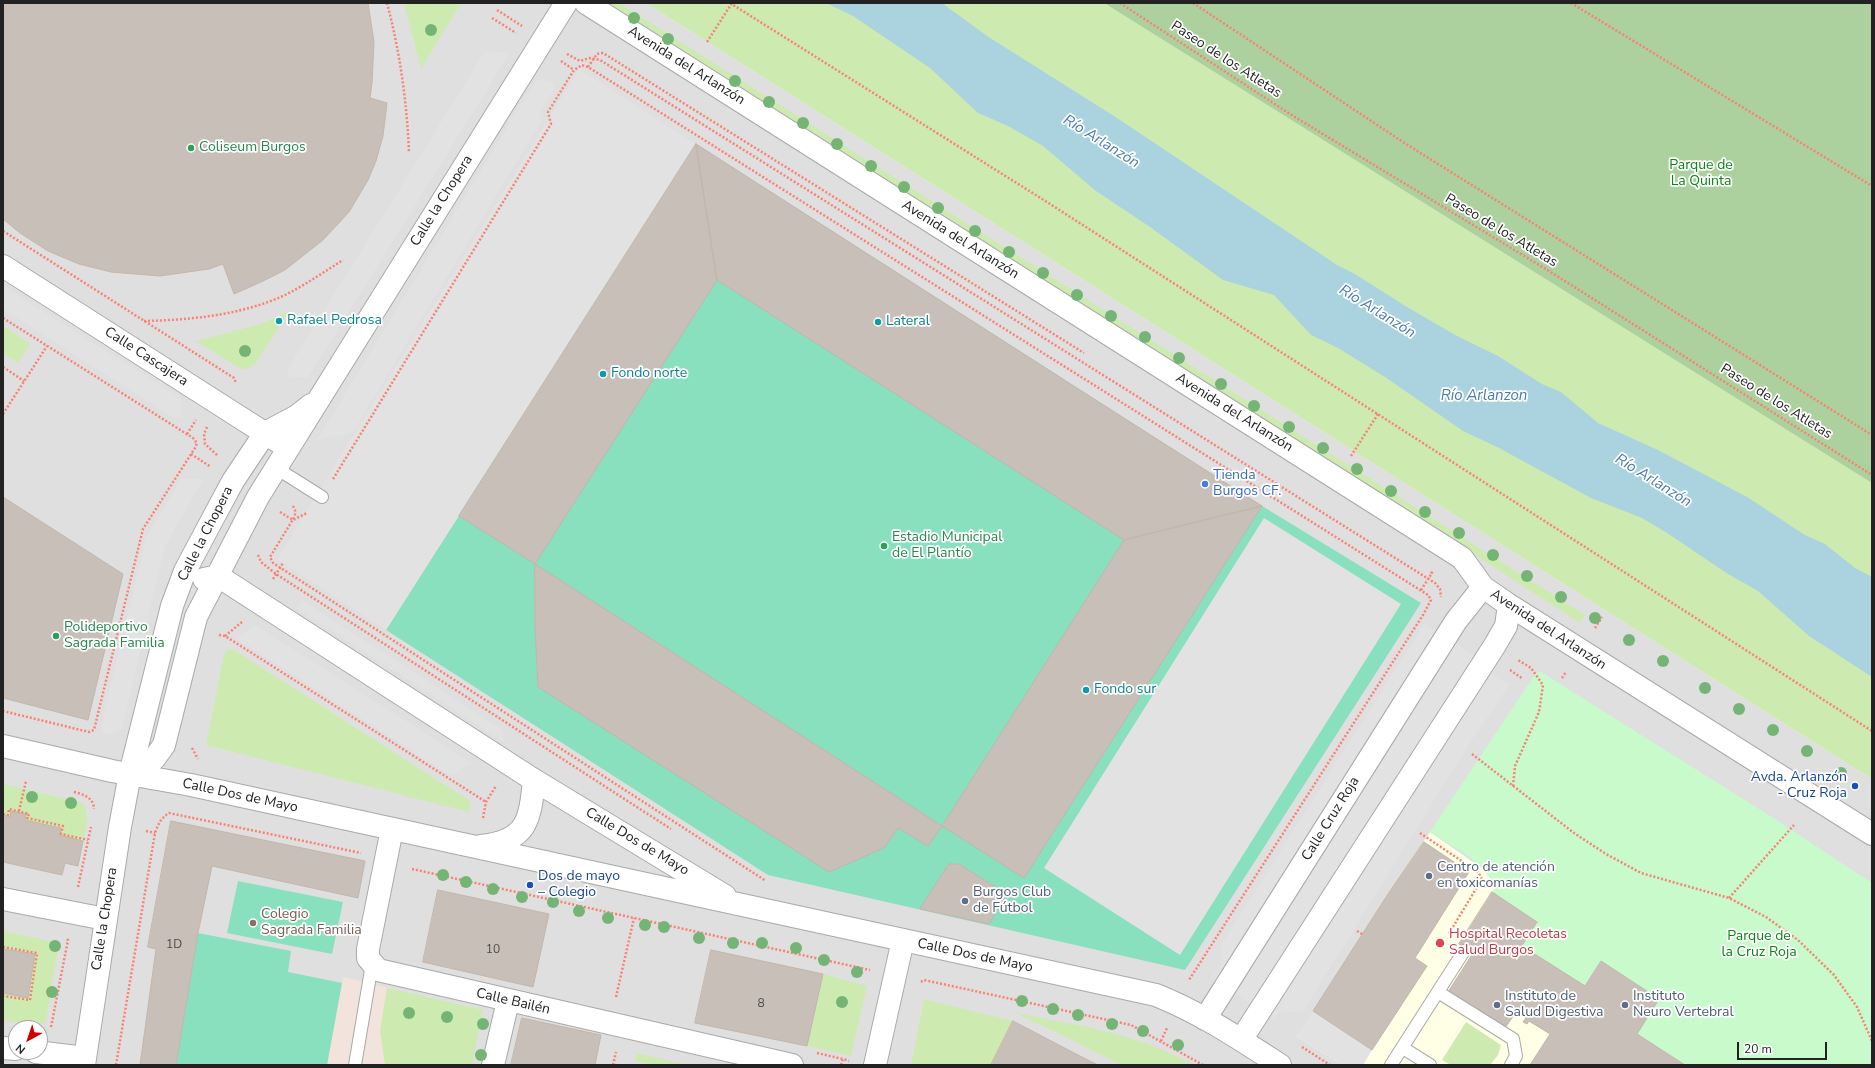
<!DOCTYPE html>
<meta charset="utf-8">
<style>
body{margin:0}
#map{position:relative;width:1875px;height:1068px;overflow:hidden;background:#f2efe9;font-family:"Nunito Sans",sans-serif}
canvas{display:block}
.frame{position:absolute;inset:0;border:4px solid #222;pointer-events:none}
.north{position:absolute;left:8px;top:1020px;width:40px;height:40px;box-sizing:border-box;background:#fff;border:1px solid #a7a7a7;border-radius:50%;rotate:220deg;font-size:11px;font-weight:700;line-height:16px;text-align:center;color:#222}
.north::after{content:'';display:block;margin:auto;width:14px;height:18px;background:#d40000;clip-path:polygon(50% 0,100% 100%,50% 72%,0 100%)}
.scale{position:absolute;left:1737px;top:1042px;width:90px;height:18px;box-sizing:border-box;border:2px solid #222;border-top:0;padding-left:5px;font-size:12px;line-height:14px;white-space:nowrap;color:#222;-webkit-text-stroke:3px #fff;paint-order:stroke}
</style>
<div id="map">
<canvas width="1875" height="1068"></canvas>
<div class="frame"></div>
<div class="north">N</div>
<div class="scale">20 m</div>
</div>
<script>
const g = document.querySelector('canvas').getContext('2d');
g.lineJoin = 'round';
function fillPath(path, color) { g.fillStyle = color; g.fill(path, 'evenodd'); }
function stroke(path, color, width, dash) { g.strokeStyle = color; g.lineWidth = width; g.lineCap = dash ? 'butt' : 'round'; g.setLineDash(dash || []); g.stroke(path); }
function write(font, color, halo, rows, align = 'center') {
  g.font = font + ' "Nunito Sans",sans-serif'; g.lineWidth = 3.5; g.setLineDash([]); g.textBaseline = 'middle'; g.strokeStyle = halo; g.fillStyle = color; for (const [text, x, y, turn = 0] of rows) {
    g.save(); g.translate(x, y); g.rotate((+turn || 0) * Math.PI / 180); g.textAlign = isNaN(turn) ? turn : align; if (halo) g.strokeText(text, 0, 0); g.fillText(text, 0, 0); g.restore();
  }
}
fillPath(new Path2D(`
 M3,3H646L1872,779V1065H3ZM16,1028H40V1052H16Z`), '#e0dfdf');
fillPath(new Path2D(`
 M1430,832L1483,869L1493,880L1495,889L1492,893L1537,922L1514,958L1523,953L1601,961L1659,999L1685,1065H1343L1297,1037L1388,894Z`), '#ffffe5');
fillPath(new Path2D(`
 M343,977L398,990L472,1065H327Z`), '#f3e3dd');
fillPath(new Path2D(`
 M404,3H461L421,69Z
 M604,3H619L1585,615L1580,623L1466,549Z
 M646,3H1104L1863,477L1872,483V779Z
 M289,311L256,363L248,369H241L196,341L261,324Z
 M3,326L30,344L18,363L3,353Z
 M227,649L234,650L470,801L469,812L206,745L224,654Z
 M3,784L83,803C91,816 86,827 83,841L60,835L61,828L25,820L26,814L11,811L10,817L3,815Z
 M3,931L59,943L46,1021L39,1026L3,1020V993L28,998L35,954L3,949Z
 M823,974L867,986L851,1056L807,1046Z
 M387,988L483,1010L472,1065H385L380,1030Z
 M924,999L1013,1021L991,1065H911Z
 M1013,1012C1072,1025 1140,1033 1192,1065H1121L1060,1034Z
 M1466,1022L1501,1045L1498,1055L1490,1065H1451L1442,1060Z
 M637,1053L688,1065H652L635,1061Z`), '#cdebb0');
fillPath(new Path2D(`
 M1104,3H1872V483Z`), '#add19e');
fillPath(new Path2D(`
 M1541,672L1767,814L1872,883V1065H1685L1637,1034L1659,999L1601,961L1585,986L1530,952L1527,956L1523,953L1517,961L1514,958L1536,921L1492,892L1495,889C1489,865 1450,845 1430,832L1536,673Z`), '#c8facc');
fillPath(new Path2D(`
 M696,144L1262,506L1421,603L1185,970L768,875L386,630Z
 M238,881L343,902L332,954L227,933Z
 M198,933L291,951L288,972L342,983L327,1065H176Z`), '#88e0be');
fillPath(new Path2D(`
 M485,51L510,53L308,378L290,377L287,370Z
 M579,69L696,144L386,630L277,559Z
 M536,80L553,81L555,88L540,111L541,122L353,432L317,440Z
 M3,286L182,399V417H172L3,309Z
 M181,479H204L165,546L122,729L105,735L101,727L146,538Z
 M1264,518L1401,604L1180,955L1044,868Z
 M302,600L503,730L504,742L297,608Z
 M1424,624L1496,669L1494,676L1510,684L1470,743L1302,1013L1280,1011L1275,1019L1211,979L1221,964V945Z
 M255,625L472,763L451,776L236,638Z
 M1313,1011L1372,1050L1363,1065H1343L1297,1037Z`), '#e2e2e2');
fillPath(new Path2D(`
 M826,3H942L987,36L1117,118L1337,265L1355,274L1407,307L1457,336L1498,356L1542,384L1561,392L1598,423L1658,450L1747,497L1805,535L1825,544L1855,568L1872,577V677L1809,636L1758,591L1728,574L1667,533L1642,518L1591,498L1497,447L1463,431L1385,377L1338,348L1311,335L1274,295L1223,280L1150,227L1096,191L1043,146L1008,126L978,113L930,68L853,16Z`), '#aad3df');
const building = new Path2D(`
 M3,3H368L374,42L372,83L370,98L387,103L383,136L376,161L368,180L349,212L323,240L285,270L261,282L234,294L223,264L209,269L160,276L111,272L79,264L48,251L20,233L3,219Z
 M696,144L1094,399L1262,506L1124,540L717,280Z
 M696,144L717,280L535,564L459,516Z
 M3,497L123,574L88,720L3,698Z
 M1262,506L1024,878L942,826L1124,540Z
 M535,564L942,826L928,846L898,828L884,848L829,872L538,687L535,627Z
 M11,811L26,814L25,820L61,828L60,835L83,841L78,866L65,863L62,875L3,862V815L10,817Z
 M171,821L365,861L358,898L212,866L198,933L176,1065H140L156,949L148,947Z
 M1424,842L1469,872L1415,958L1427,966L1372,1050L1313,1011L1388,894Z
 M949,864H959L1007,894L989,924L920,909Z
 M438,890L549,914L533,987L423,962Z
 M1492,892L1537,922L1514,958L1517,961L1523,953L1527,956L1530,951L1585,986L1601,961L1659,999L1637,1034L1685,1065H1530L1550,1034L1529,1021L1527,1024L1523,1022L1526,1018L1516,1012L1505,1028L1448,992L1473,953L1459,944Z
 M3,949L35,954L28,998L3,993Z
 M711,950L823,974L807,1046L695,1023Z
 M522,1018L601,1035L595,1065H511Z
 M1013,1021L1078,1055L1098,1065H991Z`);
fillPath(building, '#c7bfb8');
stroke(building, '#c4b6ab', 1);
const lane = new Path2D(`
 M276,468L322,497
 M1438,992L1513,1039L1516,1056L1511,1065
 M1403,1048L1430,1065
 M355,1065L372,964
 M1391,1065L1464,951`);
const street = new Path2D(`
 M586,3L1462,558L1483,587L1509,605L1872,834
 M3,266L277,441
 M204,579L218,576L534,780L725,896
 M3,746L112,771L191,785L1156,995C1201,1013 1240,1039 1280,1065
 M130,774L154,759L164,745L196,617L258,497L566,3
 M392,829L368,949V958L378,970L792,1065
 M481,846C527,841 530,821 534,780
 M3,899L105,919
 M1205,1019L1456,621L1483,587
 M1241,1040L1495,645L1506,626L1509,605
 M3,1048L16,1049
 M36,1052L85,1058
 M84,1065L120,827L130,774L172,606L185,571L211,522L233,481L265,433L297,416L311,405
 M493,1065L508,1001
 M875,1065L903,940`);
stroke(lane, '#a9a9a9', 14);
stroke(street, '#a9a9a9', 24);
stroke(new Path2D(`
 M387,3C400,52 407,103 409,153
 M730,3L1050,204L1872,731
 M1120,3L1290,114L1549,271L1872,475
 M1193,3L1406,144L1872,435
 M1571,3L1872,186
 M497,10L522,26
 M492,18L516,33
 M567,54L580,61L590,58L600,60L1435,583L1440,589L1441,597
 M561,61L574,70
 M588,67L597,54L603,53L1084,353
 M3,231L234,378L236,383
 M3,318L193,438L197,443L195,448L143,529L94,730L89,732L3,711
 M144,321C191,320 242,315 285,295C305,285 324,272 343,260
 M3,367L24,381
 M3,414L47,346
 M207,427L204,434L205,444L217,455
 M187,434L196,420
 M191,454L211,467
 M1351,456L1378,414
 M333,479L551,124L548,112L574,70L582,65L588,67L1428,595L1431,600L1423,615L1189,980
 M293,506L295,510V516L270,557L273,563L766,881
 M280,512L293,520L307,513
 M258,555L261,562L276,574L671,829
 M273,579L283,563
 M1421,590L1432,573L1430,571
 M1595,628L1602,617
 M219,635L225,636L486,802
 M225,636L242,622
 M1510,670L1523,679
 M1562,678L1566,672
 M192,748L198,759
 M1472,754L1574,833L1606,854L1641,873L1729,898L1766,917L1798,940L1834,975L1857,1007L1872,1041
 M1513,786L1515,766L1539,712L1543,685L1531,668L1518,660
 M74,792C83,794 94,798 94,809
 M19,811L26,781
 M3,814L8,815L9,809L29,814L27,818L63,826L61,834L88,840
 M483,818L486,802L496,786
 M146,831L155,833
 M1420,833L1478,872L1482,879L1448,935
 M412,869L870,970
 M78,887L91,827
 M1729,898L1794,825
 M1357,931L1362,934
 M3,947L37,953L30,1000L3,996
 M921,982L924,980L1131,1025L1203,1065
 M616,997L634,918
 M51,1027L68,940L67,939
 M1161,1041L1167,1028
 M1302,1047L1330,1065
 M817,1053L843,1059
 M116,1065L155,833C158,824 161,818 169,813L361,853
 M613,1065L616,1052
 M841,1065L843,1059L849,1061`), '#fa8072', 2.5, [2, 2]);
stroke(lane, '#fff', 12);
stroke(street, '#fff', 22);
stroke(new Path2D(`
 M707,42L732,3`), '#fa8072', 2.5, [2, 2]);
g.fillStyle = '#74b475';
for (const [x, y] of [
 [634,18],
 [431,30],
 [668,39],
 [735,81],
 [769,102],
 [803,123],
 [837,144],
 [871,166],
 [904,187],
 [938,208],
 [975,231],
 [1009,252],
 [1043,273],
 [1077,295],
 [1111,316],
 [1145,337],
 [245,351],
 [1179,358],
 [1221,384],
 [1254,406],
 [1289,427],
 [1323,448],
 [1357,469],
 [1391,491],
 [1425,512],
 [1459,533],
 [1493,555],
 [1527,576],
 [1561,597],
 [1595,618],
 [1629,640],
 [1663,661],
 [1705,688],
 [1739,709],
 [1773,730],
 [1807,751],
 [1841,773],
 [32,797],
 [71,803],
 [443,875],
 [466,882],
 [493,889],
 [522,897],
 [553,902],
 [579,911],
 [608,918],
 [645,925],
 [664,927],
 [699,938],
 [733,943],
 [762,943],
 [55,946],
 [796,948],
 [824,960],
 [857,972],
 [52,992],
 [1022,1001],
 [842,1002],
 [1053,1009],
 [409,1013],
 [1078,1015],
 [447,1017],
 [483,1024],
 [1112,1024],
 [1143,1031],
 [1178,1045],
 [481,1055]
]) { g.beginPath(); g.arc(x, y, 6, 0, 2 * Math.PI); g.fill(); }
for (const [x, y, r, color] of [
 [191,148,4,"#2e9e5b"],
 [279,321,4,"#0f9aa8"],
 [878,322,4,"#0f9aa8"],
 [603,374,4,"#0f9aa8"],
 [1205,484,4,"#3f7fe0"],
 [884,546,4,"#2e9e5b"],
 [56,636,4,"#2e9e5b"],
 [1086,690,4,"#0f9aa8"],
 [1855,786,4,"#1a4fb4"],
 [1429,876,4,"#5c6f8a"],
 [530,885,4,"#1a4fb4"],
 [965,901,4,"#5c6f8a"],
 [253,923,4,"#8d6e63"],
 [1440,943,5,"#e0444e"],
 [1497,1005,4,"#5c6f8a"],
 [1625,1005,4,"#5c6f8a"]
]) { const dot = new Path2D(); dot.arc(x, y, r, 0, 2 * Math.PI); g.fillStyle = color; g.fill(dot); stroke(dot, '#fff', 1.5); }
write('12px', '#4b4948', null, [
 ["1D",174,945],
 ["10",493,950],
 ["8",761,1004]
]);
write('14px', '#222', '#fff', [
 ["Paseo de los Atletas",1226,60,33],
 ["Avenida del Arlanzón",686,66,32],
 ["Calle la Chopera",442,201,-58],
 ["Paseo de los Atletas",1501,231,31],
 ["Avenida del Arlanzón",960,240,32],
 ["Calle Cascajera",146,357,33],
 ["Paseo de los Atletas",1776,402,32],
 ["Avenida del Arlanzón",1234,413,32],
 ["Calle la Chopera",206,534,-63],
 ["Avenida del Arlanzón",1548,630,33],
 ["Calle Dos de Mayo",240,796,12],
 ["Calle Cruz Roja",1331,819,-58],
 ["Calle Dos de Mayo",637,842,31],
 ["Calle la Chopera",105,919,-81],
 ["Calle Dos de Mayo",975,956,12],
 ["Calle Bailén",513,1002,13]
]);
write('14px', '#27864d', '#fff', [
 ["Coliseum Burgos",199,148],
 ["Estadio Municipal",892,538],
 ["de El Plantío",892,554],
 ["Polideportivo",64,628],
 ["Sagrada Familia",64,644]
], 'left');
write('14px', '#0c8416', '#fff', [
 ["Parque de",1701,166],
 ["La Quinta",1701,182],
 ["Parque de",1759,937],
 ["la Cruz Roja",1759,953]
]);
write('14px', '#0d838f', '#fff', [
 ["Rafael Pedrosa",287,321],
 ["Lateral",886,322],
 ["Fondo norte",611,374],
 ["Fondo sur",1094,690]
], 'left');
write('14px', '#366cbe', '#fff', [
 ["Tienda",1213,476],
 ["Burgos CF.",1213,492]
], 'left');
write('14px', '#164399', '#fff', [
 ["Avda. Arlanzón",1847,778],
 ["- Cruz Roja",1847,794],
 ["Dos de mayo",538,877,"left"],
 ["– Colegio",538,893,"left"]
], 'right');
write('14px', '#4e5e75', '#fff', [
 ["Centro de atención",1437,868],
 ["en toxicomanías",1437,884],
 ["Burgos Club",973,893],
 ["de Fútbol",973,909],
 ["Instituto de",1505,997],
 ["Salud Digestiva",1505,1013],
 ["Instituto",1633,997],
 ["Neuro Vertebral",1633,1013]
], 'left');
write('14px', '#785e54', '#fff', [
 ["Colegio",261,915],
 ["Sagrada Familia",261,931]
], 'left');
write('14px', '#be3a42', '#fff', [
 ["Hospital Recoletas",1449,935],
 ["Salud Burgos",1449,951]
], 'left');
write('italic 15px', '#4a7aab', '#fff', [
 ["Río Arlanzón",1101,142,32],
 ["Río Arlanzón",1377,312,32],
 ["Río Arlanzon",1484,396],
 ["Río Arlanzón",1653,481,32]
]);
</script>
